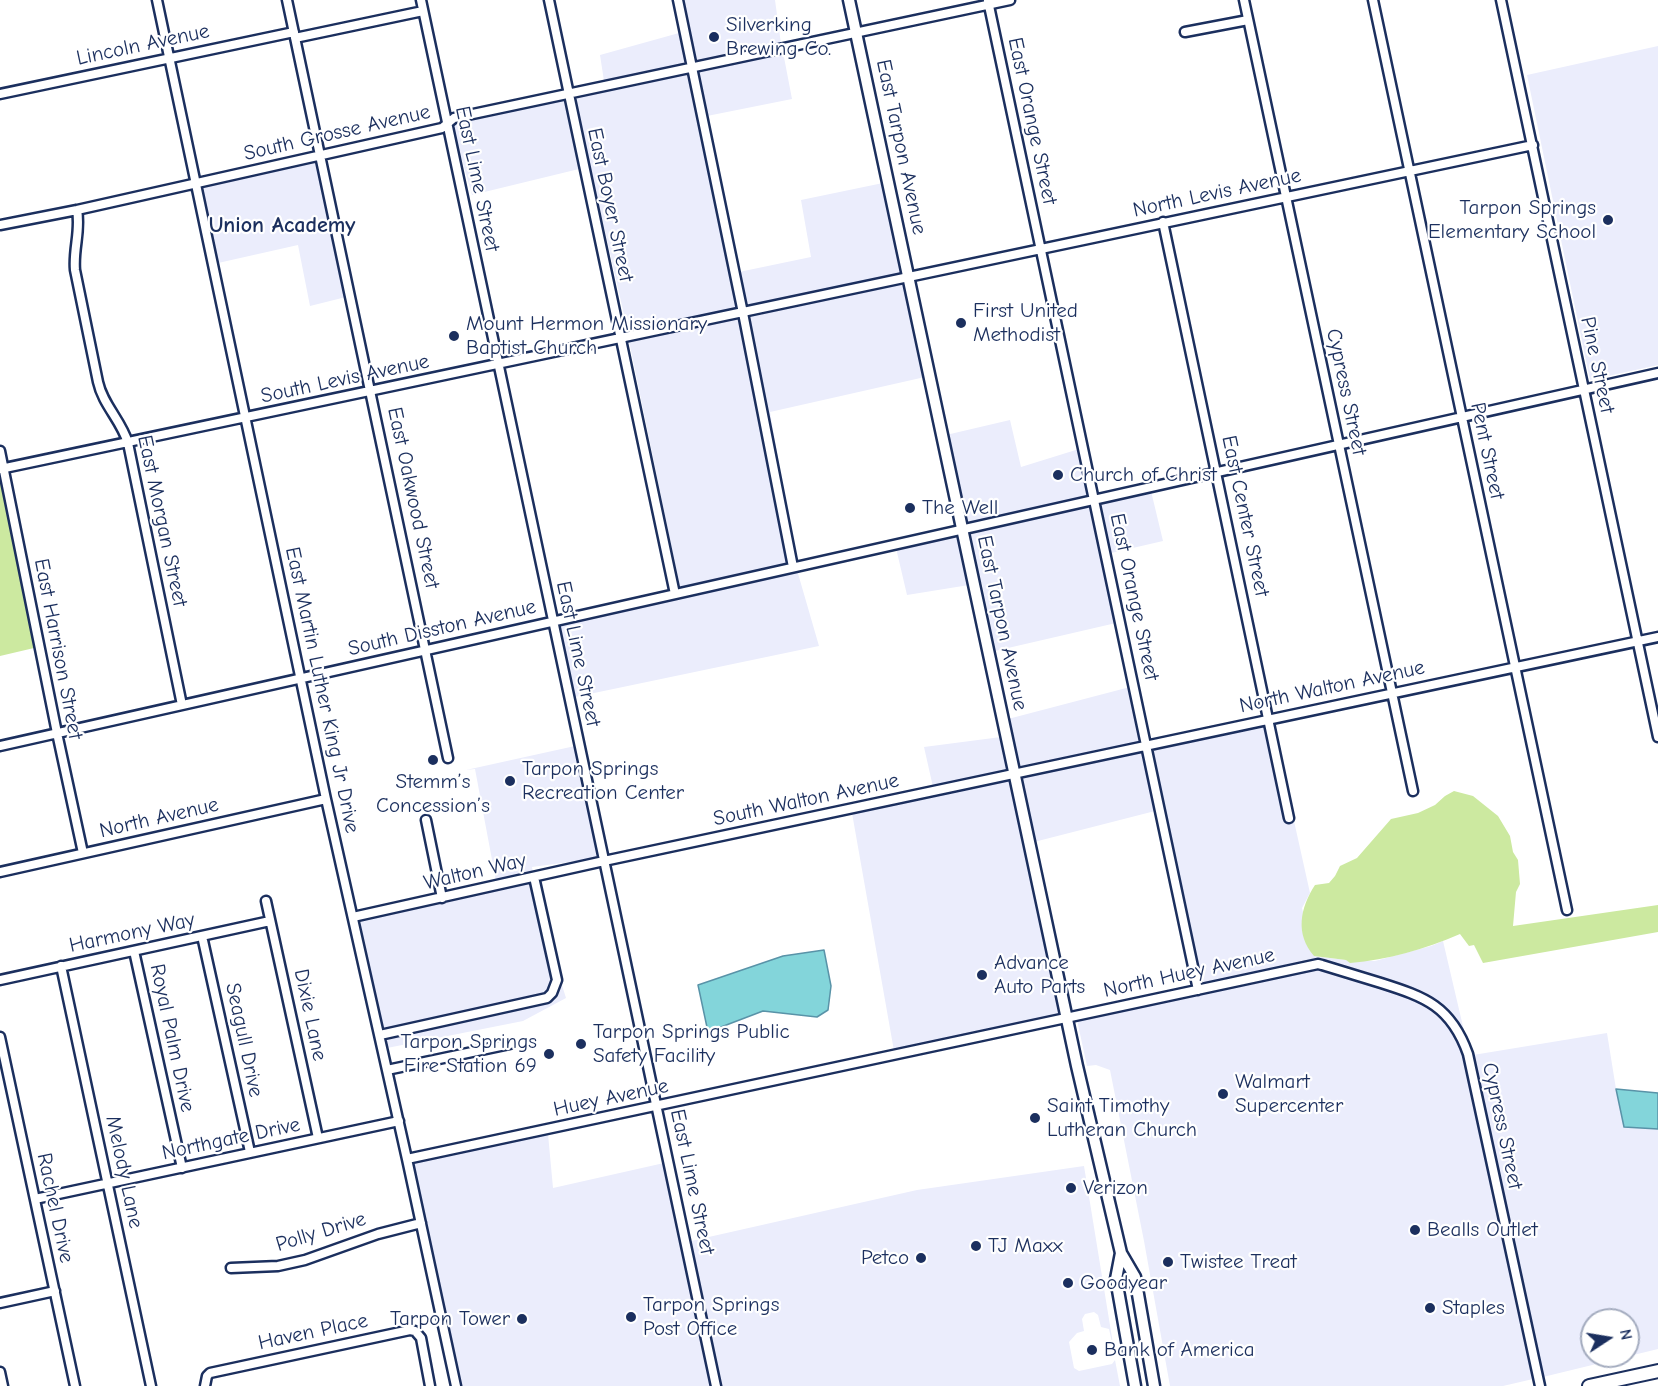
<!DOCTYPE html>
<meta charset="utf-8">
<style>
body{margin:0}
#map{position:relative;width:1658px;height:1386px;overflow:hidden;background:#fff;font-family:"Comic Neue",sans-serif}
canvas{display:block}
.north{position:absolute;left:1580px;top:1308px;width:60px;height:60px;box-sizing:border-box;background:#fff;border:2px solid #a4acbf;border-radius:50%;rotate:78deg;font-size:16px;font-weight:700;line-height:24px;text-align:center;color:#1b2f5e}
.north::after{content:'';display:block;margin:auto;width:21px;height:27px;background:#1b2f5e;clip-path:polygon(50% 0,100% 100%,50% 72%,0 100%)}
</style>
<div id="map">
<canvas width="1658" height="1386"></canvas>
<div class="north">N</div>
</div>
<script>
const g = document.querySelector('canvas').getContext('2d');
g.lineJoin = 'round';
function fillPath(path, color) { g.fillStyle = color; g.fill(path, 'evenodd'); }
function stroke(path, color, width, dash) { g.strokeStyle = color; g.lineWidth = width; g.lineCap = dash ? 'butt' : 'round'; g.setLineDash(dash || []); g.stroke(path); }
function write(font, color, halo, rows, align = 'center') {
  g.font = font + ' "Comic Neue",sans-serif'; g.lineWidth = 4.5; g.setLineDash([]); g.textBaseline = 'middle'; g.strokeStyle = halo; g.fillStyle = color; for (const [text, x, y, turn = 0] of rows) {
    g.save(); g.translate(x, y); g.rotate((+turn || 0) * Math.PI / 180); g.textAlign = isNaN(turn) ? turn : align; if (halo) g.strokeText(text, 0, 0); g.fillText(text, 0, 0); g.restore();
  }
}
fillPath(new Path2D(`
 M682,0H775L781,44L695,62Z
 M679,33L686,64L604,81L600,55Z
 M1658,46V365L1590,380L1527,75Z
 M783,52L792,99L707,116L697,70Z
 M688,72L737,309L628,332L590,166H588L574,96Z
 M564,98L579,169L472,195L452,125Z
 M317,160L346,297L310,306L298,245L218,263L202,186Z
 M883,183L903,273L747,307L739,272L811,257L801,200Z
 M905,282L925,377L770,412L793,547L748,316Z
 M739,318L787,564L680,588L629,341Z
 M1010,420L1021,467L1079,449L1089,496L968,524L946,435Z
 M1151,491L1163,541L1111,553L1101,502Z
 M1091,504L1116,623L995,651L982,583H978L968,533Z
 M958,535L969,585L907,595L896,548Z
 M797,570L819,646L575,697L559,625Z
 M1130,687L1141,743L1018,769L1008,719Z
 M1265,725L1285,823L1294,821L1310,893L1302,908L1314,956L1346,960L1375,961L1431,946L1443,941L1465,1035L1460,1025L1447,1009L1430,996L1421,991L1322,959L1201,984L1153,749Z
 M1001,737L1009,771L933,787L924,747Z
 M575,746L599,858L532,867L533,873L496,881L475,769L466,770Z
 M1143,751L1155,811L1034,842L1020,777Z
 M1011,779L1061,1011L1056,1016L894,1051L852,813Z
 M530,882L551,975L552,980L548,990L544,994L384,1029L359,921Z
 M1318,969L1416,999L1440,1015L1454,1033L1463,1055L1533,1379L1503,1386H1170L1144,1241L1110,1070L1096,1065L1087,1066L1077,1020Z
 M561,982L566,998L523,1021L387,1048L385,1038L550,1001L557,994Z
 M1607,1033L1616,1089L1624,1127L1658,1129V1349L1543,1377L1473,1055ZM1592,1320H1628V1356H1592Z
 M548,1134L553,1188L664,1163L711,1386H461L413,1162Z
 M1084,1166L1115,1356L1109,1329L1101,1327L1098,1315L1094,1312L1085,1314L1082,1319L1084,1331L1077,1333L1069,1342L1074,1368L1079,1371L1112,1364L1115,1360L1120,1386H721L691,1241L917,1190Z`), '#ebedfc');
fillPath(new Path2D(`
 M0,479L34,648L0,656Z
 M1454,791L1473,796L1498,816L1510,836L1513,852L1518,860L1520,884L1516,892L1513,926L1658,905V932L1483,963L1474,945L1469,946L1460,934C1425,949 1388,960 1350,963L1346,960L1314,956C1295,934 1300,908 1315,885L1329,883L1335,876L1340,866L1357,858L1391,819L1418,813L1435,805L1445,796Z`), '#cce9a0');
const water = new Path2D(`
 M824,950L831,986L828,1010L817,1017L763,1011L708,1032L698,985L783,956Z
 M1616,1089L1658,1093V1129L1624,1127Z`);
fillPath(water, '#83d5da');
stroke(water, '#5993a8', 1.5);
const minor = new Path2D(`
 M157,0L326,799L407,1159L456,1386
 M287,0L448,758
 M421,0L716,1386
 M549,0L675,594
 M678,0L743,313L793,567
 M1244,0L1413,791
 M1373,0L1567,910
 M1501,0L1658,737
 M988,1L1198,990
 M1185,32L1248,20
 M295,38L423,11
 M0,94L294,32
 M77,210C81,231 73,249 75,270L98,382C103,405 121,420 128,443L182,705
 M1163,222L1289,818
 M0,225L77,210L442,128L454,118L1010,0
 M0,451L57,733L83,853
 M0,469L1533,145
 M0,746L1658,373
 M426,820L442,898
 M0,872L326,799
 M266,901L318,1138
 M353,917L604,861L1658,637
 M202,936L250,1152
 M134,951L182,1168
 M61,966L151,1386
 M0,980L270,921
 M380,1035L547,998L552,993L557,980L534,877
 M0,1037L75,1386
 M387,1070L510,1044
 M407,1159L1220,985L1318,964L1322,965C1342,971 1361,977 1381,983C1425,997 1451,1006 1468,1054L1540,1386
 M35,1199L399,1121
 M231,1268L278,1266L305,1260L378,1234L421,1223
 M0,1303L55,1291
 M0,1372L3,1386
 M205,1386L207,1376L210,1373L410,1330L415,1331L421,1338L430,1386`);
const major = new Path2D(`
 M849,0L1077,1066L1121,1253L1135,1277L1154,1386
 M1121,1253L1116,1279L1135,1386`);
const highway = new Path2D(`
 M1589,1386L1658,1371`);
stroke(minor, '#1b2f5e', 13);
stroke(major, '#1b2f5e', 15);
stroke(highway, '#1b2f5e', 16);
stroke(minor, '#fff', 8);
stroke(major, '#fff', 10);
stroke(highway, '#fff', 12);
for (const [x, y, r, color] of [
 [714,37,6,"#1b2f5e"],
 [1608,220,6,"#1b2f5e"],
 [961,323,6,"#1b2f5e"],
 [454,336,6,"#1b2f5e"],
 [1058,475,6,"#1b2f5e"],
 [910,508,6,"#1b2f5e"],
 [433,760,6,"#1b2f5e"],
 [510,781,6,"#1b2f5e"],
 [982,975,6,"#1b2f5e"],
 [581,1044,6,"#1b2f5e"],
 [549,1054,6,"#1b2f5e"],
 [1223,1094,6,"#1b2f5e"],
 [1035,1118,6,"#1b2f5e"],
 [1071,1188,6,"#1b2f5e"],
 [1415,1230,6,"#1b2f5e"],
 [976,1246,6,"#1b2f5e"],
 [921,1258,6,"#1b2f5e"],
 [1168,1262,6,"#1b2f5e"],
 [1068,1283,6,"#1b2f5e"],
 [1430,1308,6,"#1b2f5e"],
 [631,1317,6,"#1b2f5e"],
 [522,1319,6,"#1b2f5e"],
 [1092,1350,6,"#1b2f5e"]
]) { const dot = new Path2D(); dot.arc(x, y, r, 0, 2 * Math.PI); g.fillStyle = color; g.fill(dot); stroke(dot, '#fff', 2); }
write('21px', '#1b2f5e', '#fff', [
 ["Silverking",726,25],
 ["Brewing Co.",726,49],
 ["Tarpon Springs",1596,208,"right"],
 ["Elementary School",1596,232,"right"],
 ["First United",973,311],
 ["Methodist",973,335],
 ["Mount Hermon Missionary",466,324],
 ["Baptist Church",466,348],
 ["Church of Christ",1070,475],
 ["The Well",922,508],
 ["Tarpon Springs",522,769],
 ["Recreation Center",522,793],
 ["Stemm’s",433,782,"center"],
 ["Concession’s",433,806,"center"],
 ["Advance",994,963],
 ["Auto Parts",994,987],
 ["Tarpon Springs Public",593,1032],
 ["Safety Facility",593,1056],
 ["Tarpon Springs",537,1042,"right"],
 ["Fire Station 69",537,1066,"right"],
 ["Walmart",1235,1082],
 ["Supercenter",1235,1106],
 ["Saint Timothy",1047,1106],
 ["Lutheran Church",1047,1130],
 ["Verizon",1083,1188],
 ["Bealls Outlet",1427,1230],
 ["TJ Maxx",988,1246],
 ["Petco",909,1258,"right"],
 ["Twistee Treat",1180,1262],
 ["Goodyear",1080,1283],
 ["Tarpon Springs",643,1305],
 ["Post Office",643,1329],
 ["Staples",1442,1308],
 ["Tarpon Tower",510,1319,"right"],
 ["Bank of America",1104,1350]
], 'left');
write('21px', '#1b2f5e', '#fff', [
 ["Lincoln Avenue",143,45,-12],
 ["East Orange Street",1032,121,78],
 ["South Grosse Avenue",337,133,-13],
 ["East Tarpon Avenue",901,147,78],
 ["East Lime Street",477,179,78],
 ["North Levis Avenue",1217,193,-12],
 ["East Boyer Street",610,205,78],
 ["Pine Street",1597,365,78],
 ["South Levis Avenue",345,379,-12],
 ["Cypress Street",1346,392,78],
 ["Pent Street",1487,451,78],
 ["East Oakwood Street",413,498,78],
 ["East Center Street",1245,516,78],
 ["East Morgan Street",162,521,78],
 ["East Orange Street",1134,597,78],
 ["East Tarpon Avenue",1002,623,78],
 ["South Disston Avenue",442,628,-13],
 ["East Harrison Street",58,649,79],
 ["East Lime Street",578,654,78],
 ["North Walton Avenue",1332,687,-12],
 ["East Martin Luther King Jr Drive",322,690,78],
 ["South Walton Avenue",806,800,-12],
 ["North Avenue",159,818,-13],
 ["Walton Way",475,872,-13],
 ["Harmony Way",132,933,-12],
 ["North Huey Avenue",1189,973,-12],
 ["Dixie Lane",310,1015,78],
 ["Royal Palm Drive",172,1038,78],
 ["Seagull Drive",244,1040,78],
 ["Huey Avenue",611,1098,-12],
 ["Cypress Street",1502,1126,78],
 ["Northgate Drive",231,1139,-12],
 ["Melody Lane",124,1172,78],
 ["East Lime Street",692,1182,78],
 ["Rachel Drive",55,1208,78],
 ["Polly Drive",321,1232,-17],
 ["Haven Place",313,1332,-12]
]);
write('bold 22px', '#1b2f5e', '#fff', [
 ["Union Academy",282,226]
]);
</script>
